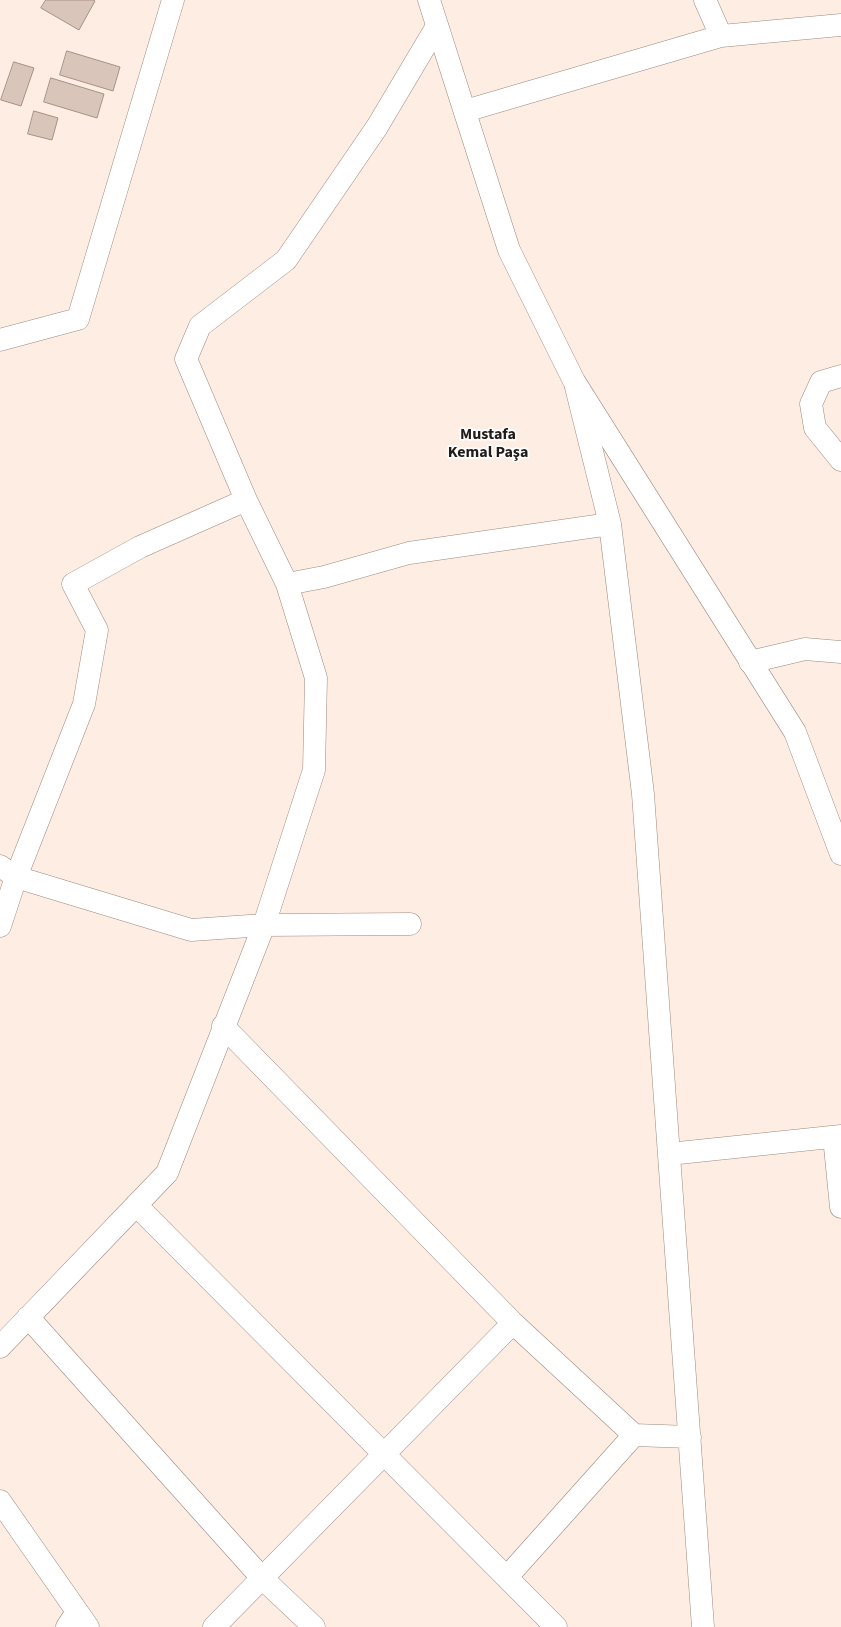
<!DOCTYPE html>
<meta charset="utf-8">
<style>
body{margin:0}
canvas{display:block;background:#feede3}
</style>
<canvas width="841" height="1627"></canvas>
<script>
const g = document.querySelector('canvas').getContext('2d');
g.lineJoin = 'round';
function fillPath(path, color) { g.fillStyle = color; g.fill(path, 'evenodd'); }
function stroke(path, color, width, dash) { g.strokeStyle = color; g.lineWidth = width; g.lineCap = dash ? 'butt' : 'round'; g.setLineDash(dash || []); g.stroke(path); }
function write(font, color, halo, rows, align = 'center') {
  g.font = font + ' "Source Sans 3",sans-serif'; g.lineWidth = 3.5; g.setLineDash([]); g.textBaseline = 'middle'; g.strokeStyle = halo; g.fillStyle = color; for (const [text, x, y, turn = 0] of rows) {
    g.save(); g.translate(x, y); g.rotate((+turn || 0) * Math.PI / 180); g.textAlign = isNaN(turn) ? turn : align; if (halo) g.strokeText(text, 0, 0); g.fillText(text, 0, 0); g.restore();
  }
}
const building = new Path2D(`
 M46,0H93L95,1L79,30L41,8Z
 M67,51L120,67L113,91L60,75Z
 M14,62L34,68L21,106L1,100Z
 M51,78L104,94L97,118L44,102Z
 M34,111L58,118L52,140L28,134Z`);
fillPath(building, '#dac5ba');
stroke(building, '#a49186', 1);
const minor = new Path2D(`
 M705,0L721,36
 M465,111L721,36L841,25
 M0,340L78,319L173,0
 M841,376L821,382L811,404L815,428L841,460
 M576,387L610,524L643,794L703,1627
 M287,584L246,500L186,359L200,326L286,260L377,127L437,26
 M750,662L805,649L841,652
 M0,866L16,877L191,930L264,925L410,924
 M0,926L16,877L84,704L97,630L73,584L140,547L246,500
 M223,1026L513,1323L634,1435L690,1437
 M834,1137L841,1207
 M669,1154L841,1136
 M136,1205L556,1627
 M28,1317L262,1578L314,1627
 M0,1347L167,1173L264,925L314,770L316,678L287,584L324,577L409,553L610,524
 M507,1577L634,1435
 M67,1627L77,1612
 M214,1627L513,1323`);
const tertiary = new Path2D(`
 M429,0L509,250L574,381L795,732L841,854
 M0,1501L88,1627`);
stroke(minor, '#9c897e', 23);
stroke(tertiary, '#9c897e', 23);
stroke(minor, '#fff', 22);
stroke(tertiary, '#fff', 22);
write('bold 16px', '#231b17', '#fefefe', [
 ["Mustafa",488,435],
 ["Kemal Paşa",488,453]
]);
</script>
